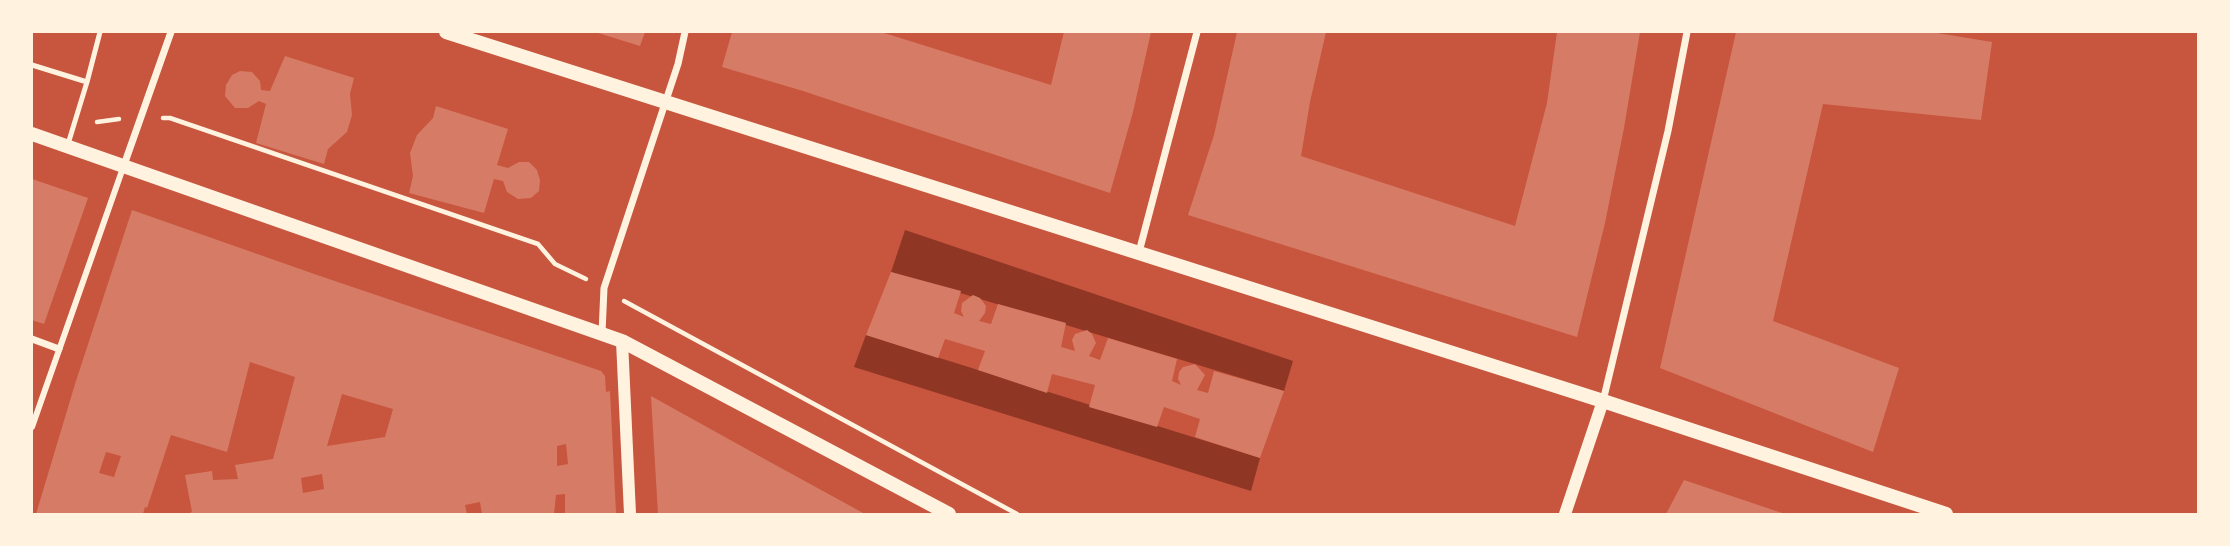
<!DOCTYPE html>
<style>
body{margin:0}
#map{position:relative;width:2230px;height:546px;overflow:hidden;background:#c8553d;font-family:"Archivo Narrow",sans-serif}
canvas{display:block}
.frame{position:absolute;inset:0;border:33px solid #fff3e0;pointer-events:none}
</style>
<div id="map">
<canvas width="2230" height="546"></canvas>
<div class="frame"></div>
</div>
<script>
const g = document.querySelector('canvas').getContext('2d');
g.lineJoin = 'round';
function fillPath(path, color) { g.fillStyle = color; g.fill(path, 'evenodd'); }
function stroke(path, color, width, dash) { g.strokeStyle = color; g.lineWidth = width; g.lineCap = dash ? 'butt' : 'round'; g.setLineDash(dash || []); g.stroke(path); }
fillPath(new Path2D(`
 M905,230L1293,361L1284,391L891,272Z
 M866,335L1260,458L1251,491L854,367Z`), '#8f3625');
fillPath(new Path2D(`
 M595,32H645L640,46Z
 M732,32H881L1051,85L1064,32H1151L1133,112L1110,193L803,91L722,67Z
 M1237,32H1326L1310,102L1301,156L1515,226L1547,103L1557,32H1640L1624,128L1605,223L1577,337L1188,215L1214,135Z
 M1736,32H1931L1992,42L1981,120L1823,104L1773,321L1899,368L1873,452L1660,368Z
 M285,56L354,78L350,94L352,115L347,132L328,149L324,164L256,143L266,104L259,101L248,108H235L225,96L226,85L232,75L240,71L252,72L260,81L261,90L270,91Z
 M436,106L508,129L497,165L508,168L519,162H529L537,170L540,180L539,191L531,198L518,199L507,192L503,181L494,179L484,213L409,193L413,176L410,153L417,135L433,118Z
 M32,179L88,198L44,324L32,320Z
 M132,210L320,276L601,371L605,376L606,392L610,391L616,513L565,514V494L556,495L554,514H482L480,502L465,505L467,514H187L192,512L185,475L212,471L213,480L238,479L235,465L273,459L295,377L250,362L227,452L171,435L147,508L145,507L143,514H36L75,384ZM342,394L393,409L385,437L327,446ZM566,444L568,464L557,466V446ZM106,452L121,456L114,477L99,473ZM322,474L324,489L303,493L301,478Z
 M891,272L961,291L954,313L964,317L961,311L962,303L973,295L980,298L986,306L985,313L979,321L991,324L998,304L1066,323L1061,347L1075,351L1072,340L1075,334L1087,330L1092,334L1096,343L1089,356L1100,360L1108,338L1177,359L1172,381L1181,385L1178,379L1179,372L1183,367L1195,364L1205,375L1197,390L1208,393L1214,371L1284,391L1260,458L1195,437L1200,419L1164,407L1157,427L1089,407L1095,385L1052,374L1047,393L978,370L985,351L945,339L938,358L866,335Z
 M651,396L770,462L865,514H658Z
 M1684,480L1785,514H1666Z`), '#d67c66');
stroke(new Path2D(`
 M163,118H170L538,244L555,264L586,279
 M97,122L119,119
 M624,301L1017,514`), '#fff3e0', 4.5);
stroke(new Path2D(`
 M32,65L87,82L68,144
 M87,82L100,32`), '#fff3e0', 5);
stroke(new Path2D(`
 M32,427L124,165`), '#fff3e0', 6);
stroke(new Path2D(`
 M124,165L171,32
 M1139,252L1197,32
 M602,333L604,288L678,64L685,32
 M32,339L59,349
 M1603,401L1668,131L1687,32`), '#fff3e0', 7);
stroke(new Path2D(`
 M622,341L630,514
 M1565,514L1603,401`), '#fff3e0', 12);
stroke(new Path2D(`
 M446,32L1603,401L1946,514
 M32,134L622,341L949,514`), '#fff3e0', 14);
</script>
